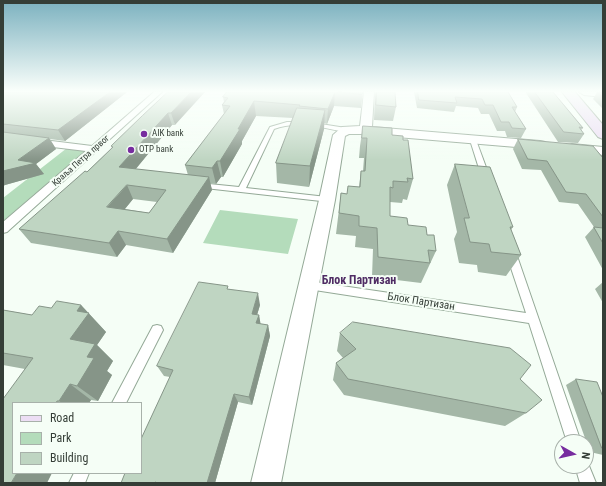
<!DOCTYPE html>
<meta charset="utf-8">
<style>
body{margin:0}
#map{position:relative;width:606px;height:486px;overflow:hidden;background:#f5fef6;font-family:"Roboto Condensed",sans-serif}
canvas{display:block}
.frame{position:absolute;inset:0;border:4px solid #353e37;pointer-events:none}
.legend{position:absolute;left:12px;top:402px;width:130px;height:72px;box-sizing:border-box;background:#f5fef6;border:1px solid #a8b1aa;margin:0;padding:5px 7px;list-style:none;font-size:12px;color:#353e37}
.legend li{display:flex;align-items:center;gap:8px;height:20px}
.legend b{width:20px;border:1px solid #a8b1aa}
.north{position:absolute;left:554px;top:434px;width:40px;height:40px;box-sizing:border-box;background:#f5fef6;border:1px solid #a8b1aa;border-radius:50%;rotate:98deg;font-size:11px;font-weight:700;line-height:16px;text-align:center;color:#353e37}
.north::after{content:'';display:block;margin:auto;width:14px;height:18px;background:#772c9f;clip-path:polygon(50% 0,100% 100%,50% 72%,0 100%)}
</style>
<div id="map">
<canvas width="606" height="486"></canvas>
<div class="frame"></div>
<ul class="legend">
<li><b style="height:5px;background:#ecdef4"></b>Road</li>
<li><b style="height:11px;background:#b4dcbb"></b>Park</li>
<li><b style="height:11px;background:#bfd5c2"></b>Building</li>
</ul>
<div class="north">N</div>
</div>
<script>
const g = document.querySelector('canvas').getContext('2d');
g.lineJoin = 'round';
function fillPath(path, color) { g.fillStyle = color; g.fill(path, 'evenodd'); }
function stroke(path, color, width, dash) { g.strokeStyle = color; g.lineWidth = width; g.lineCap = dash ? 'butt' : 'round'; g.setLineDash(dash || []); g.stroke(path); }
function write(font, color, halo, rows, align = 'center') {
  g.font = font + ' "Roboto Condensed",sans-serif'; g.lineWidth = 4; g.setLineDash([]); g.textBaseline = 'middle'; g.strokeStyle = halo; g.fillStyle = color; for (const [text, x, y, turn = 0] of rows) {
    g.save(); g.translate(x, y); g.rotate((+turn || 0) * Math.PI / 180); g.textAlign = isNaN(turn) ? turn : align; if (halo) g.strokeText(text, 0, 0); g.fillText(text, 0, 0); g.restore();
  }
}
fillPath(new Path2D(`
 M67,148L86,150L3,221V198Z
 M220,210L298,219L288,254L203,243Z`), '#b4dcbb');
const service = new Path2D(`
 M287,122H308L346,128L349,130L346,132C324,128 296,120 274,129L246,188L327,197L330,198L331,200L330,202L196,187V183H199L239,187L270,127Z
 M471,139L476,140L490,178L489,180H483L482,178L470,140Z
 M511,250L514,251L516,253L581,442H567L529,323L308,289L304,288L303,285L304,282L308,281L526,313L506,253L508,251Z
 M157,325L161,326L163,330L126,403H112L153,326Z
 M586,460L587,461L596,483H580L575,466H586Z
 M74,473H89L85,483H69Z`);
const pedestrian = new Path2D(`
 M154,92H162L7,232L3,233V222L86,151L3,141V135L92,146Z`);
const minor = new Path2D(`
 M364,92H374L372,127L540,141L545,142L547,145L545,148L540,149L361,134H349L345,136L335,200L281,483H251L319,200L333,135L342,127L360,126Z
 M579,92H603V97L584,95Z
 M572,144L603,147V155L567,151L565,148L567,145Z`);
const secondary = new Path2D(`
 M562,92H575L603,125V139L598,137Z`);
stroke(service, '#94a997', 2);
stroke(pedestrian, '#94a997', 2);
stroke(minor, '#94a997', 2);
stroke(secondary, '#94a997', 2);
fillPath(service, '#fff');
fillPath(pedestrian, '#fff');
fillPath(minor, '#fff');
fillPath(secondary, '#ecdef4');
fillPath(new Path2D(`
 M3,92H127L65,141L50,139L56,149L36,164L44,174L5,185L3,186Z
 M168,92L175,125H172L135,169L188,175L185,165L224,114L222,105L224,102L223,97L227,92H363L361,108L334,106L327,124L324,123V129L309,187L277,183L276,163L293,118L256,116L242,141V144L223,177H221L216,184L210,183L212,190L173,253L126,245L117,257L31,243L19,229L87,172L112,148L111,146ZM133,199L157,202L149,213L125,209Z
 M375,92H395L396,107L393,121L374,120Z
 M414,92H508L517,107L515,112L526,129L521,138L507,137L505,131H497L489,114H481L478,108L456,106L454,112L417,108Z
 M526,92H553L583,128L581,130L584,134L578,143L558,142L526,93Z
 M597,92L603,93V109L593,99Z
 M363,126L392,135L403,140L413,179L407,200L403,199L402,203L390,202V216L408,225L427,235L436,251L421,283L372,277L373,249L355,247L356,236L336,234L341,193L347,194L359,187L361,171H363L364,158H359L360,146Z
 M518,139L603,158V270L585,237L594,227L578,204L559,202L541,170L522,169L513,149Z
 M455,164L513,227L511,230L521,255L506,276L478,272L477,265L459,263L454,239L457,232L447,185Z
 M603,282V303L595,289Z
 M229,289L260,305L257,315H259L260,324L268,325L270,336L252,405L238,402L215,483H121L170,377L164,376L157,366Z
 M81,305L106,332L97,345L113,361L107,371L112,375L98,401L91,400L89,403H13L25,369L3,365V310L32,315L51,308Z
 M340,333L520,379L526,413L505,426L344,395L333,380L336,363L343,358L337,351Z
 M576,379L603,397V455L590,452L566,385Z`), '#a4b7a7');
fillPath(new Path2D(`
 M110,92H127L65,141L58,130Z
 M191,92H205L175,125L171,113Z
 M335,92L334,106L327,124L328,109Z
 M254,101L256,116L242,141V144L223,177L220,161Z
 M325,110L324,129L309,187L310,166Z
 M168,113L172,125L126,181L119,167Z
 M49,138L56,149L36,164L44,174L5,185L3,186V171Z
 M217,161L221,177L216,184L212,168Z
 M209,177L212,190L173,253L167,239Z
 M127,185L133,199L115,221L107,207Z
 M118,231L126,245L117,257L109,243Z
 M258,293L260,305L254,325L252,314Z
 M81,305L106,332L97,345L113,361L107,371L112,375L98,401L77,386L70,339L77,311Z
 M259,315L261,326L256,323Z
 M268,325L270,336L252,405L249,397Z
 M70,384L91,400L89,403H62L59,401Z
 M234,394L238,402L215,483H207Z
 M17,473H52L47,483H11Z`), '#869588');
const building = new Path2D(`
 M3,92H110L58,130L3,124Z
 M168,92H191L171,113H168L119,167L209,177L167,239L118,231L109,243L19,229L85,171L87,172L113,147L111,146L142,116ZM127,185L166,190L149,213L107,207Z
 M227,92H335L328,109L299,106L300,105L254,101L238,129H240L220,161H217L212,168L185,165L230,106L222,105L228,98L223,97Z
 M338,92H363L362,94Z
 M377,92H395L396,107L376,105Z
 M418,92H508L517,107H512L526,129L512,128L509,122H501L493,105H485L482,99L455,97L457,103L419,100Z
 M535,92H553L583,128L579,127L584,134L564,132Z
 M598,92L603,93V97Z
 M297,108L325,110L310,166L276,163Z
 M363,126L392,128V135L403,136V140H408L413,179L407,178L408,182L393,181V188L390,187V216L407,218L408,225L426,227L427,235H434L436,251L428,250L430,263L378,257L377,228L359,226V216L339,213L341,193L347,194L348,186L360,187L361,171H365L367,138H362Z
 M3,132L49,138L18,160L36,163L3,171Z
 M518,139L593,146L603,158V217L586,194L566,192L547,161L528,159Z
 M455,164L490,167L513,227H510L521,255L491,252L489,244L470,242L464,218H469Z
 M594,227L603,228V243Z
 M199,282L228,286L227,289L258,293L252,314L259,315L256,323L268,325L249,397L234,394L207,483H158L155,482V483H121L125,473H141V439L173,370L157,366Z
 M57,301L81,305L77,311L89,313L70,339L95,344L87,357L94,358L77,386L70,384L59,401H57L56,403H13V473H17L11,483H3V399L33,358L3,353V310L32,315L39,306L51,308Z
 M353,322L510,348L531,365L520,379L542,400L526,413L348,379L336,363L356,349L340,333Z
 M576,379L597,382L603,397V448H602Z`);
fillPath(building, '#bfd5c2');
stroke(building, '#869588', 1);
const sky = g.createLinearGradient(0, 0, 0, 160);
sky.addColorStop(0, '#7bb1bf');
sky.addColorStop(0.57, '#fafffb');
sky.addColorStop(1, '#fafffb00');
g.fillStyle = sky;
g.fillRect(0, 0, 606, 160);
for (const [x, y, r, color] of [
 [144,134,4,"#772c9f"],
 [131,150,4,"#772c9f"]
]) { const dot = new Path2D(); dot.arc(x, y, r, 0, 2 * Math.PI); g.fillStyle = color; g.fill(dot); stroke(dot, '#f5fef6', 1.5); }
write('9px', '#353e37', '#f5fef6', [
 ["AIK bank",152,134],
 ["OTP bank",139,150]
], 'left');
write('9px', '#353e37', '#f5fef6', [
 ["Краља Петра првог",81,161,-41]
]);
write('11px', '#353e37', '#f5fef6', [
 ["Блок Партизан",421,302,9]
]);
write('bold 12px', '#4f2c64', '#f5fef6', [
 ["Блок Партизан",359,281]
]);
</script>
